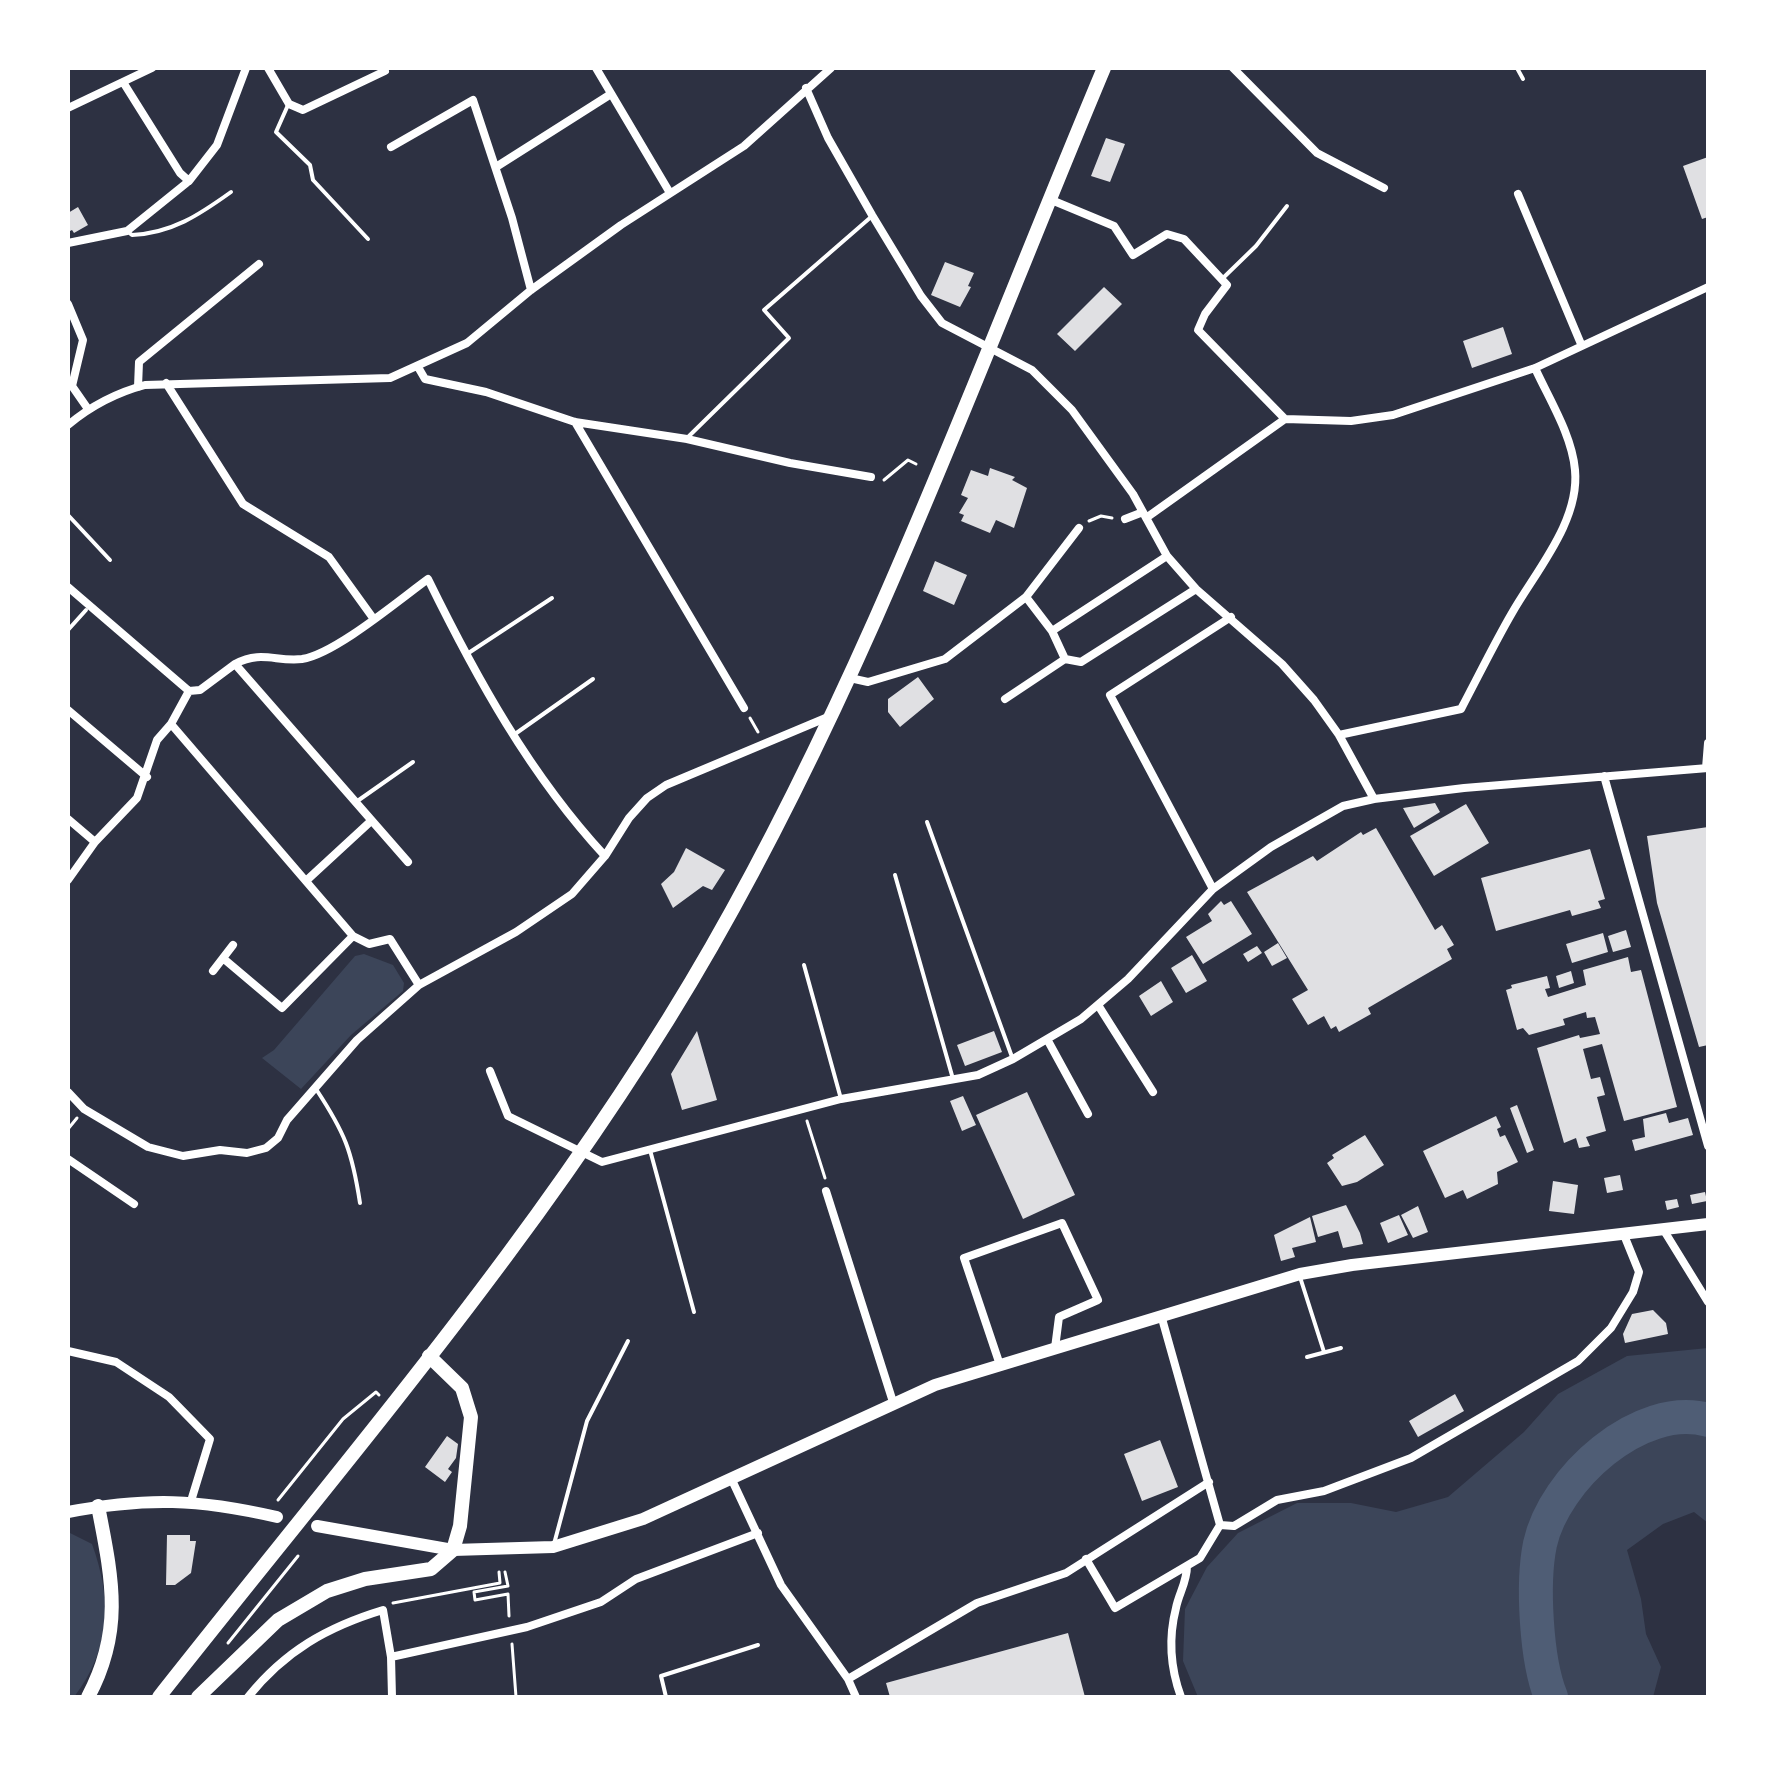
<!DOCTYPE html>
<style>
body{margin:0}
#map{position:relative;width:1776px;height:1765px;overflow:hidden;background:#2d3142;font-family:"DejaVu Sans",sans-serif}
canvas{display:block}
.frame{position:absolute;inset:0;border:70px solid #fff;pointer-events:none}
</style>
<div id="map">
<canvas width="1776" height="1765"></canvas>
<div class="frame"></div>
</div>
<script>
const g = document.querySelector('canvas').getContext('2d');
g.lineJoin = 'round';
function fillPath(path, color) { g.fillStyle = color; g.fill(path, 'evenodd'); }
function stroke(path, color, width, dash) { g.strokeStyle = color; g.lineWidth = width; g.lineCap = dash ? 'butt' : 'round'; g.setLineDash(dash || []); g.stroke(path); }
fillPath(new Path2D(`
 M364,954L393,965L404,983L403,991L351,1035L301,1089L262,1058L274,1050L355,956Z
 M1708,1348V1523L1694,1512L1663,1524L1627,1550L1641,1599L1646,1634L1661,1667L1653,1697H1198L1183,1661L1185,1609L1207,1567L1238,1533L1297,1503H1351L1396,1512L1448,1497L1524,1432L1558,1394L1627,1356Z
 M70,1533L92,1544C112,1599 111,1649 74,1697H68Z`), '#3c4559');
stroke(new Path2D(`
 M1551,1697C1536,1660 1532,1583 1540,1544C1554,1479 1640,1401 1708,1420`), '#4f5d75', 34);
fillPath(new Path2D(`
 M1106,138L1125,144L1110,182L1091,176Z
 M1708,157V217L1702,219L1683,166Z
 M78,207L88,225L74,233L72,230L68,232V213Z
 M945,262L974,273L968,286L971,287L960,307L931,295Z
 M1104,287L1122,304L1075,351L1057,334Z
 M1503,327L1512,354L1472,368L1463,341Z
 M990,468L1015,477L1012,480L1027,488L1014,528L996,520L990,533L961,521L964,515L959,513L968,498L961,495L971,470L988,476Z
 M935,561L967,575L954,605L923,591Z
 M918,677L934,699L900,727L888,712V699Z
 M1435,803L1440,812L1414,828L1403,808Z
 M1466,804L1489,843L1434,876L1410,836Z
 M1708,827V1045L1699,1047L1657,903L1647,836Z
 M1376,828L1435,930L1442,925L1454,945L1447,949L1452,959L1368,1008L1371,1014L1339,1032L1336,1026L1331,1029L1324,1016L1308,1025L1292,999L1308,990L1247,892L1313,856L1317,861L1361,832L1363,835Z
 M686,848L725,870L712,890L703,886L673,908L661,884L674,872Z
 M1590,849L1605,899L1598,901L1601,908L1572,916L1570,910L1496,931L1481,878Z
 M1221,901L1224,905L1231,901L1252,934L1203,964L1186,937L1212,921L1208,914Z
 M1626,930L1631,947L1613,952L1608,936Z
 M1603,933L1608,952L1572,963L1566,944Z
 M1278,943L1287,958L1272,966L1264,952Z
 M1257,946L1262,953L1248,962L1243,954Z
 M1192,955L1207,981L1186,993L1171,968Z
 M1628,957L1631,972L1641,970L1677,1107L1624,1121L1602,1044L1583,1049L1591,1079L1600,1077L1605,1095L1597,1097L1606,1131L1586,1137L1590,1146L1579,1148L1576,1138L1564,1143L1537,1048L1579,1035L1580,1038L1600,1034L1595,1017L1587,1018L1586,1012L1563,1019L1565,1025L1529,1035L1523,1028L1517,1030L1506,990L1512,988L1511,985L1547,976L1550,988L1545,989L1548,997L1586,985L1583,970Z
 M1571,971L1574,983L1559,988L1556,976Z
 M1161,981L1173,1002L1151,1016L1139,996Z
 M697,1031L717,1100L682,1110L671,1074Z
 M994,1031L1002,1052L965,1066L957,1045Z
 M1027,1092L1075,1195L1023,1219L976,1115Z
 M963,1096L976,1125L962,1131L950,1101Z
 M1517,1105L1534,1150L1527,1153L1510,1108Z
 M1666,1113L1669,1123L1688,1118L1693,1135L1635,1151L1632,1140L1645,1137L1643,1119Z
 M1496,1116L1501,1127L1497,1129L1500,1137L1505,1135L1518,1162L1497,1172L1498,1184L1467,1199L1463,1190L1445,1198L1423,1151Z
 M1365,1135L1384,1165L1357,1182L1342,1186L1327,1163L1334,1158L1332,1155Z
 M1620,1175L1623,1190L1607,1193L1604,1178Z
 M1553,1181L1578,1185L1574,1214L1549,1211Z
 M1705,1192L1707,1201L1692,1204L1690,1195Z
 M1677,1199L1679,1207L1667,1210L1665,1201Z
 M1346,1205L1360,1233L1363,1244L1343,1248L1338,1231L1318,1237L1312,1216Z
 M1418,1206L1428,1232L1413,1238L1401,1215Z
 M1399,1215L1408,1235L1388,1243L1380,1223Z
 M1310,1217L1316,1242L1292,1248L1295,1257L1281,1261L1274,1235Z
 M1653,1310L1666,1323L1668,1334L1625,1343L1623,1334L1632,1314Z
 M1455,1394L1464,1411L1418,1437L1409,1421Z
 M447,1436L458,1444L456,1458L448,1469L452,1472L445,1482L425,1467Z
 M1160,1440L1178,1487L1142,1501L1124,1454Z
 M167,1535H190V1541H196L191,1573L175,1585H166Z
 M1068,1633L1085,1697H890L886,1683Z`), '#e0e0e3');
stroke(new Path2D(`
 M884,480L908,460L916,464
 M1089,521L1101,516L1112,518
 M750,718L758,732
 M807,1121L825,1178
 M68,1129L77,1118
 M278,1500L343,1419L376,1392L379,1395
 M505,1572L508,1586L474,1592L475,1600L508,1594L509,1616
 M393,1603L500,1583L499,1572
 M228,1643L298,1556
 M512,1644L516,1697`), '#fff', 3);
stroke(new Path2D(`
 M1517,68L1523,79
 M288,105L276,132L310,165L313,180L368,239
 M127,231L132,235C172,233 199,215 231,192
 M1222,279L1256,246L1287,206
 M687,438L789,338L764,310L871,217
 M68,515L110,560
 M68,630L86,610
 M467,654L552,598
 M515,734L593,679
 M356,802L413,762
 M927,822L1012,1057
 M895,875L953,1079
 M804,965L841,1099
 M316,1089C345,1133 352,1151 360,1203
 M650,1150L694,1312
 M1300,1277L1324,1352
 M1307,1357L1341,1348
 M554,1544L587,1421L628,1341
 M666,1697L661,1676L758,1645`), '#fff', 4);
stroke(new Path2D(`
 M268,68L289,104L303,110L385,71
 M596,68L670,193
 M1233,68L1317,153L1384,188
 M123,82L180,173L189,181
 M806,88L828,138L872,215L921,296L942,323L1032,370L1072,410L1133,494L1167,556L1196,589L1282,664L1314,700L1339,735L1374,799
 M68,108L152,68
 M391,147L473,100L512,218L531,290
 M496,167L611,94
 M1518,194L1581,344
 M1049,199L1114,226L1133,255L1167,234L1184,239L1227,285L1205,314L1198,330L1285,419L1351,421L1393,415L1535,368L1708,287
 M68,243L127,231L189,181L217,145L246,68
 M68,304L83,340L72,386L88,409
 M418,367L425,379L486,392L575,422L687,439L790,463L871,477
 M166,383L243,504L329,557L373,618
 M138,387L139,362L259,264
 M575,422L744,708
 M68,425C92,405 115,393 145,385L390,378L467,343L531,290L621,225L744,146L831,68
 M1146,518L1285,419
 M1125,519L1143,512
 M68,587L189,691
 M1026,597L1052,631L1065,659
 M1052,631L1167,556
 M235,664C261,650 276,662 302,659C335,654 399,600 428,579C476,677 530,775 605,856
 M850,678L868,682L945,659L1026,597L1079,528
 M1005,699L1065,659L1081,662L1196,589
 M68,710L147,777
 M1339,735L1461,709C1478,677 1494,644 1512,613C1536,571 1580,521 1575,470C1572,435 1549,399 1535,368
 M1706,768L1708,743
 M1604,776L1708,1146
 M68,819L95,842
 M408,862L235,664L200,690L189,691L171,724L353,936L369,944L390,939L419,985
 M68,880L95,842L137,798L157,740L171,724
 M307,880L371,821
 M1213,889L1110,695L1231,617
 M224,959L282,1008L353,936
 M213,971L233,945
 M1098,1005L1153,1092
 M1047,1039L1088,1114
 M490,1071L508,1116L602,1162L841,1099L978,1075L1013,1059L1081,1019L1128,979L1213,889L1271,847L1343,806L1374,799L1464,788L1708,768
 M68,1092L84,1109L148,1147L183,1156L220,1150L247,1153L266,1148L278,1138L287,1120L357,1040L419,985L516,932L572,894L605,856L629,818L647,798L666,785L828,717
 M68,1159L134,1204
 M826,1191L893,1402
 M1663,1229L1708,1302
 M68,1351L116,1362L169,1397L210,1439L191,1501
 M1000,1365L964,1258L1062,1223L1098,1300L1059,1317L1055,1348
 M731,1478L781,1585L848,1679L856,1697
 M1220,1525L1234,1526L1277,1500L1324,1491L1411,1458L1578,1361L1611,1328L1633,1292L1639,1272L1624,1235
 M1086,1559L1115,1608L1200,1558L1220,1525L1161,1315
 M391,1657L392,1697
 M848,1679L977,1603L1066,1573L1209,1482
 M248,1697C285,1651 327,1627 383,1610L391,1657L527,1627L601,1602L636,1579L758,1533
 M1181,1697C1170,1667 1168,1639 1176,1608C1179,1593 1187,1582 1187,1566`), '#fff', 8);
stroke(new Path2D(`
 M68,1512C148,1497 198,1499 277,1517
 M317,1526L453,1550L553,1547L643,1519L935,1385L1300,1274L1352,1265L1708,1224`), '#fff', 12);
stroke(new Path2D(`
 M88,1697C124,1630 112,1578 98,1506
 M159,1697C351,1453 557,1217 712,946C871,668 980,363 1104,68
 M198,1697L278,1620L327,1591L365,1579L431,1569L453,1550L460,1526L471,1417L462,1388L429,1356`), '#fff', 14);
</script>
